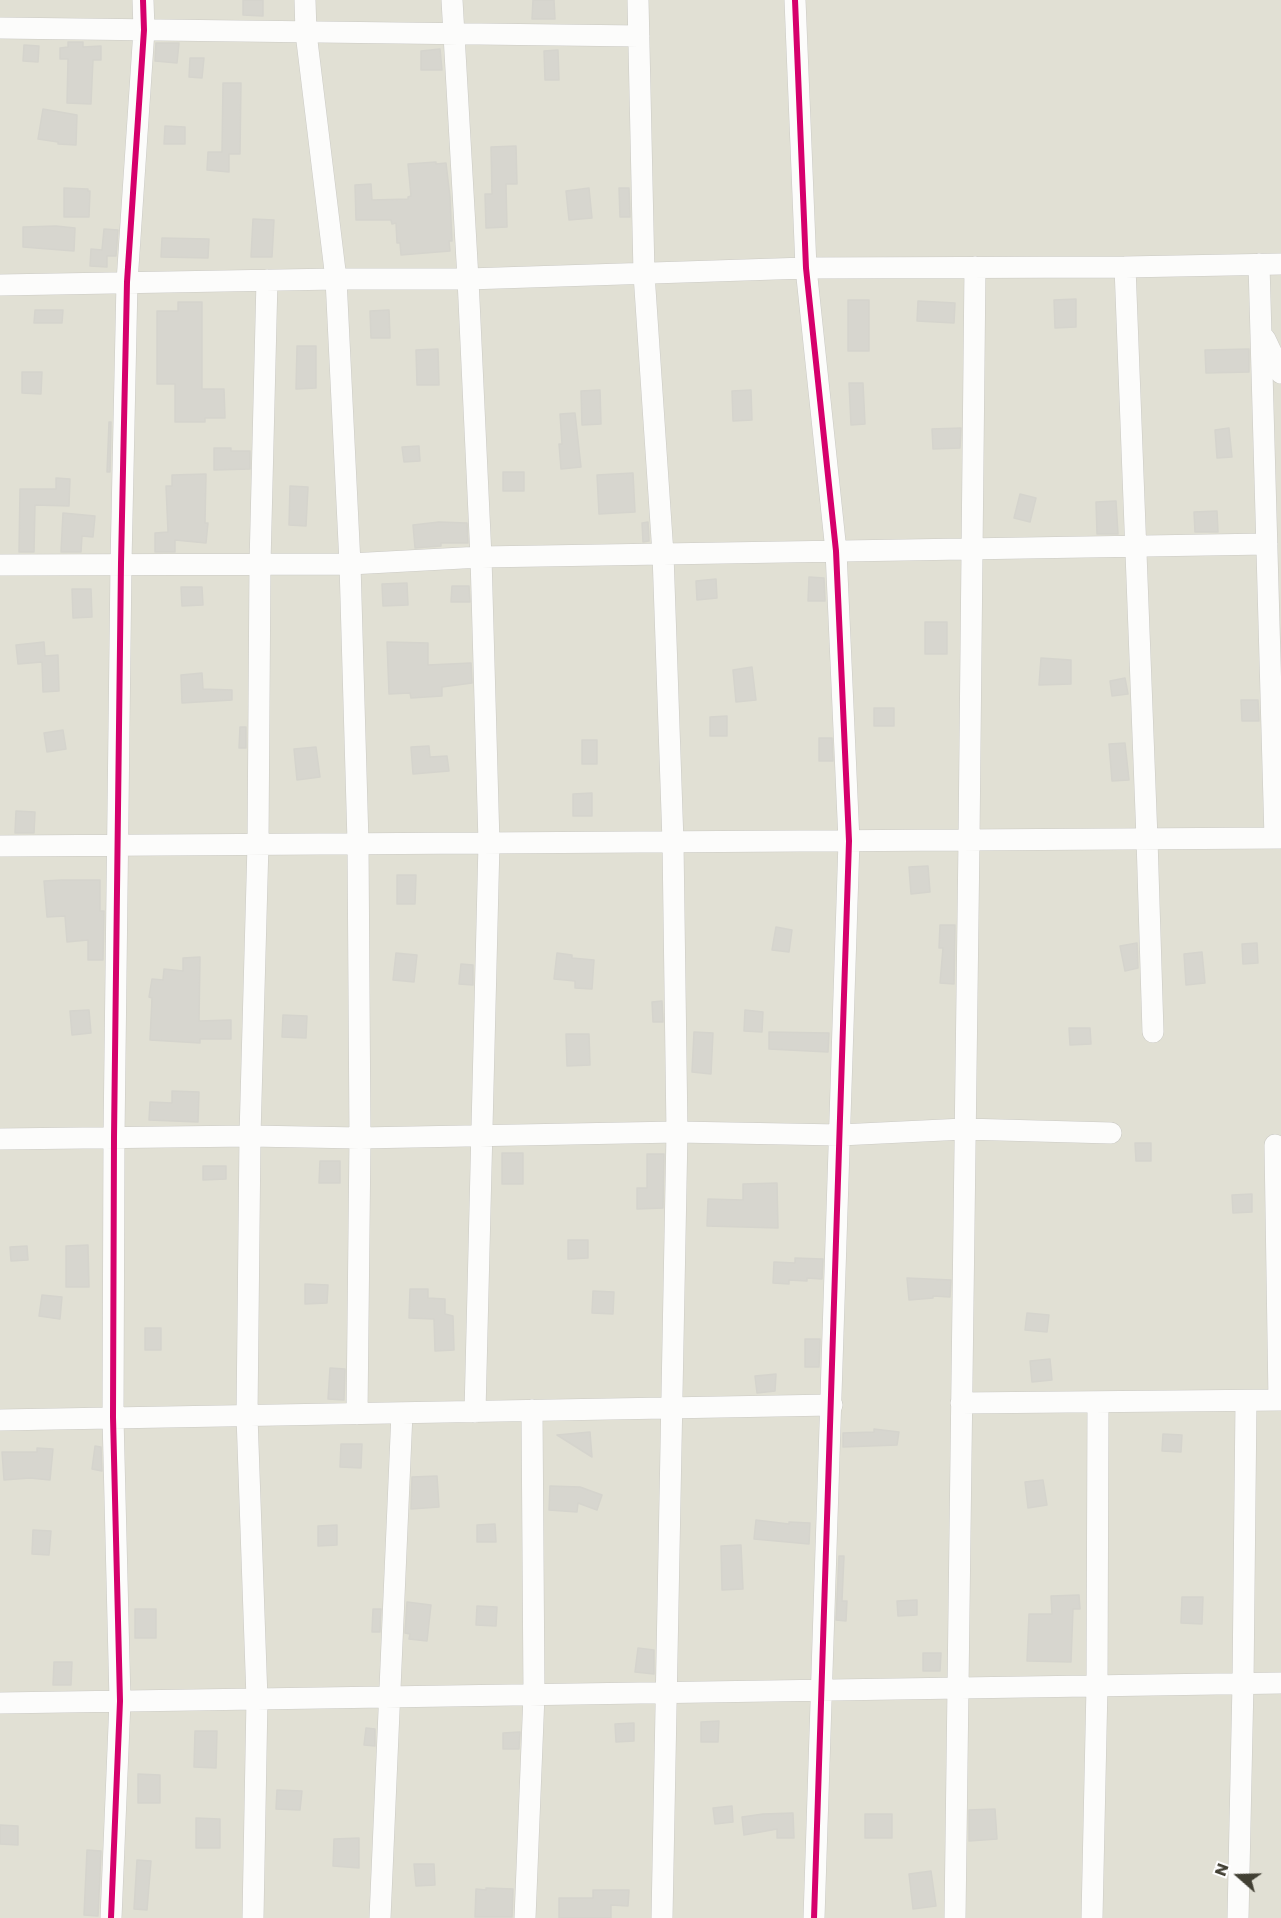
<!DOCTYPE html>
<style>
body{margin:0}
#map{position:relative;width:1281px;height:1918px;overflow:hidden;background:#edede7;font-family:Poppins,sans-serif}
canvas{display:block}
.north{position:absolute;left:1209px;top:1846px;width:60px;height:60px;-webkit-text-stroke:4px #fff;paint-order:stroke;rotate:290deg;font-size:16px;font-weight:700;line-height:24px;text-align:center;color:#424034}
.north::after{content:'';display:block;margin:auto;width:21px;height:27px;background:#424034;clip-path:polygon(50% 0,100% 100%,50% 72%,0 100%)}
</style>
<div id="map">
<canvas width="1281" height="1918"></canvas>
<div class="north">N</div>
</div>
<script>
const g = document.querySelector('canvas').getContext('2d');
g.lineJoin = 'round';
function fillPath(path, color) { g.fillStyle = color; g.fill(path, 'evenodd'); }
function stroke(path, color, width, dash) { g.strokeStyle = color; g.lineWidth = width; g.lineCap = dash ? 'butt' : 'round'; g.setLineDash(dash || []); g.stroke(path); }
fillPath(new Path2D(`
 M0,0H1281V1918H0Z`), '#e1e0d4');
const building = new Path2D(`
 M243,0H263V16L243,15Z
 M533,0H554L555,19H532Z
 M68,42H83V47L101,46V60H93L91,104L67,103L68,59H60V48L68,47Z
 M156,43H179L177,63L155,61Z
 M24,45L39,46L38,62L23,61Z
 M440,49L442,70H421V51Z
 M558,50L559,80H545L544,51Z
 M190,58H204L202,78L189,77Z
 M223,83H241L240,154H229V172L207,170L208,152H222Z
 M43,109L77,115L76,145L58,144V142L38,139Z
 M165,126L185,127V144H164Z
 M516,146L517,184H506L507,227L486,228L485,194H492L491,147Z
 M436,162V164L446,163L450,197L452,241H449L450,251L401,255L400,243H397L396,223L392,224L391,220H356L355,185L371,184L372,200L408,199V197L411,196L408,164Z
 M64,188L88,189V191H90L89,217H64Z
 M589,188L592,218L569,220L566,191Z
 M619,188H629L630,217H620Z
 M253,219L274,220L272,257H251Z
 M56,226L75,228L74,251L23,247V227Z
 M104,229L118,230L116,256H107V267L90,266L91,249L102,250Z
 M162,238L209,239L208,258L161,257Z
 M1076,299V327L1055,328L1054,300Z
 M848,300H869V351H848Z
 M918,301L955,303L954,323L917,321Z
 M178,302H202V389H224L225,418H205V422H175V384H157V311H178Z
 M35,310H63L62,323H34Z
 M389,310L390,338H371L370,311Z
 M297,346H316V388L296,389Z
 M438,349L439,385H417L416,350Z
 M1249,349V372L1206,373L1205,350Z
 M22,372H42L41,394L22,393Z
 M849,383H863L865,424L851,425Z
 M600,390L601,424L582,425L581,391Z
 M751,390L752,420L733,421L732,391Z
 M575,413L581,467L561,469L559,444H562L560,414Z
 M109,422H111L110,472H107Z
 M961,428L960,448L933,449L932,429Z
 M1229,428L1232,457L1217,458L1215,430Z
 M419,446L420,461L404,462L402,447Z
 M214,448H231V451H250V469L214,470Z
 M503,472H524V491H503Z
 M633,473L635,512L599,514L597,475Z
 M206,474L205,523H208L206,543L175,540V552H155V533L168,532L166,486H172V475Z
 M56,478L70,479L69,506L35,505L34,552H19L20,489H56Z
 M290,486L308,487L306,526L289,525Z
 M1020,494L1036,498L1030,522L1014,518Z
 M1116,501L1118,534H1097L1096,502Z
 M1217,511L1218,532H1195L1194,512Z
 M63,513L95,516L93,537L82,536L81,552H61Z
 M439,522L467,523L468,543H441V546L415,548L413,525Z
 M648,522L649,541L643,542L642,523Z
 M809,577L824,578L825,601H808Z
 M716,579L717,598L697,600L696,581Z
 M407,583L408,605L383,606L382,584Z
 M452,586H469L470,602H451Z
 M181,587H202L203,605L182,606Z
 M72,589H91L92,617L73,618Z
 M925,622H947V654H925Z
 M44,642L45,656L58,655L59,691L43,692L42,662L18,664L16,645Z
 M387,642L428,643V665L471,663L472,683L442,687V696L411,698L410,693L389,694Z
 M1041,658L1071,660V684L1039,685Z
 M752,667L756,700L736,702L733,670Z
 M202,673L203,689L232,690V700L182,703L181,675Z
 M1125,678L1128,694L1112,696L1110,681Z
 M1241,700H1258L1259,721H1242Z
 M874,708H894V726H874Z
 M727,716V736H710V717Z
 M240,727H246V748H239Z
 M63,730L66,749L47,752L44,733Z
 M819,738H832L833,761H819Z
 M582,740H597V764H582Z
 M1125,743L1129,780L1112,781L1109,744Z
 M429,746L430,757L447,756L449,771L413,774L411,747Z
 M316,747L320,777L297,780L294,749Z
 M592,793V816H573V794Z
 M16,811L35,812L34,833H15Z
 M928,866L930,892L911,894L909,867Z
 M397,875H416L415,904H397Z
 M62,880H100V911H104L103,960H88V940L67,942L65,916L47,917L44,881Z
 M940,925H955L954,984L940,983L943,948H939Z
 M776,927L792,930L789,952L772,950Z
 M1137,943L1138,968L1125,971L1120,946Z
 M1257,943L1258,963L1243,964L1242,944Z
 M1202,952L1205,983L1186,985L1184,954Z
 M396,953L417,955L414,982L393,980Z
 M557,953L572,955V958L594,960L592,989L575,988V981L554,979Z
 M200,957L199,1021L231,1020V1039H200V1043L150,1040L152,998L149,997L152,979L163,980L164,969L183,971V958Z
 M461,964L473,965V985L459,984Z
 M662,1001L663,1022H653L652,1002Z
 M89,1010L91,1033L72,1035L70,1011Z
 M745,1010L763,1012L762,1032L744,1031Z
 M283,1015L307,1016L306,1038L282,1037Z
 M1069,1028H1090L1091,1044L1070,1045Z
 M694,1032L713,1033L711,1074L692,1072Z
 M769,1032L829,1033L828,1052L769,1049Z
 M566,1034H589L590,1065L567,1066Z
 M172,1091L199,1092L198,1122L149,1120L150,1102L172,1103Z
 M1135,1143H1151V1161H1136Z
 M502,1153H523V1184H502Z
 M647,1154H664L663,1208L637,1209V1188H647Z
 M320,1161H340V1183H319Z
 M203,1166H226V1179L203,1180Z
 M777,1183L778,1228L707,1226L708,1199L743,1200V1184Z
 M1252,1194V1212L1233,1213L1232,1195Z
 M568,1240H588V1258L568,1259Z
 M88,1245L89,1287H66V1246Z
 M27,1246L28,1260L11,1261L10,1247Z
 M795,1258L823,1259L822,1279L807,1278V1281L789,1280V1284L773,1283L774,1262L795,1263Z
 M907,1278L951,1280L950,1297L933,1296V1298L909,1300Z
 M305,1284L328,1285L327,1303L305,1304Z
 M410,1289H428V1298L445,1299V1314L453,1316L454,1350L435,1351L434,1319L409,1318Z
 M593,1291L614,1292L613,1314L592,1313Z
 M42,1295L62,1297L60,1319L39,1316Z
 M1027,1313L1049,1315L1047,1332L1025,1330Z
 M145,1328H161V1350H145Z
 M805,1339H820L819,1367H805Z
 M1050,1359L1052,1380L1032,1382L1030,1361Z
 M330,1368L345,1369L344,1400L328,1399Z
 M776,1374L775,1391L757,1393L755,1376Z
 M874,1429L899,1432L897,1445L843,1447V1433L874,1432Z
 M590,1432L592,1457L557,1435Z
 M1163,1434L1182,1435L1181,1452L1162,1451Z
 M341,1444H362L361,1468L340,1467Z
 M95,1446L101,1447L102,1471L92,1469Z
 M37,1448L53,1449L50,1480L30,1478L4,1480L2,1452H37Z
 M437,1476L439,1507L411,1509L412,1477Z
 M1043,1480L1047,1505L1028,1508L1025,1482Z
 M550,1486L580,1487L602,1495L597,1510L578,1503L577,1512L549,1510Z
 M756,1520L789,1524V1522L810,1523L809,1544L754,1539Z
 M495,1524L496,1542H477V1525Z
 M337,1525V1545L318,1546V1526Z
 M33,1530L51,1531L49,1555L32,1554Z
 M741,1545L743,1589L722,1590L721,1546Z
 M839,1556H844L842,1601H847L846,1621L836,1620Z
 M1079,1595L1080,1609H1073L1071,1662L1027,1661L1029,1614H1052L1051,1596Z
 M1182,1597H1203L1202,1624L1181,1623Z
 M917,1600V1615L898,1616L897,1601Z
 M407,1602L431,1605L427,1641L409,1639L410,1634L405,1633Z
 M477,1606L497,1607L496,1626L476,1625Z
 M135,1609H156V1638H135Z
 M373,1609H381L380,1632H372Z
 M638,1648L654,1650V1674L635,1672Z
 M923,1653H941L940,1671H923Z
 M54,1662H72L71,1685H53Z
 M719,1721L718,1742H701V1722Z
 M634,1723V1741L616,1742L615,1724Z
 M366,1728L375,1729V1746L364,1745Z
 M195,1731H217L216,1768L194,1767Z
 M520,1732L519,1749H503V1733Z
 M138,1774L160,1775V1803H138Z
 M277,1790L302,1791L300,1810L276,1809Z
 M732,1806L733,1822L715,1824L713,1808Z
 M995,1809L997,1839L969,1841V1810Z
 M793,1813L794,1838H777V1829L744,1835L742,1817L763,1814Z
 M865,1814H892V1838H865Z
 M196,1818L220,1819V1848H196Z
 M0,1825L18,1826V1845L0,1844Z
 M359,1838V1868L333,1866L334,1839Z
 M87,1850L101,1851L98,1916L84,1915Z
 M137,1860L151,1861L147,1910L134,1909Z
 M414,1864H434L435,1885L416,1886Z
 M931,1871L936,1906L913,1909L909,1874Z
 M486,1888L513,1889L512,1917H475L476,1889L486,1890Z
 M593,1890H629L628,1906L611,1905V1918H559V1898H593Z`);
fillPath(building, '#d7d6cf');
stroke(building, '#d5d4cd', 1.5);
const minor = new Path2D(`
 M305,0L306,33L336,279L350,564L358,842L360,1138L357,1414
 M452,0L468,279L481,557L489,843L475,1412
 M638,0L644,274L663,554L673,842L677,1132L662,1918
 M795,0L806,268L836,551L849,841L814,1918
 M0,28L639,36
 M1259,264L1275,838
 M1125,267L1147,839L1153,1032
 M0,285L336,279H468L806,268L1125,267L1281,264
 M1265,339L1281,373
 M0,565L350,564L481,557L1267,544
 M0,846L1281,838
 M0,1139L250,1136L360,1138L677,1132L840,1135L964,1129L1111,1133
 M1275,1145L1279,1400
 M961,1403L1281,1400
 M0,1420L832,1405
 M0,1703L1281,1683
 M111,1918L120,1701L113,1417L114,1137L121,563L127,282L144,30L143,0
 M253,1918L257,1699L247,1416L250,1136L258,844L260,564L267,280
 M380,1918L402,1413
 M525,1918L534,1695L532,1410
 M955,1918L969,840L975,267
 M1092,1918L1097,1686L1098,1402
 M1238,1918L1243,1683L1246,1401`);
stroke(minor, '#cbcac5', 22);
stroke(minor, '#fcfcfb', 21);
stroke(new Path2D(`
 M795,0L806,268L836,551L849,841L814,1918
 M111,1918L120,1701L113,1417L114,1137L121,563L127,282L144,30L143,0`), '#d6006c', 6);
</script>
